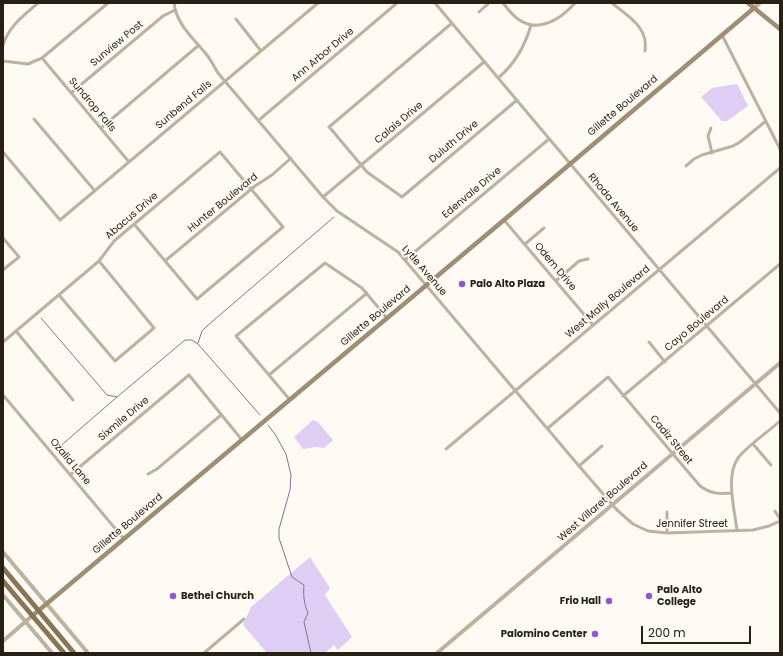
<!DOCTYPE html>
<style>
body{margin:0}
#map{position:relative;width:783px;height:656px;overflow:hidden;background:#fdfaf4;font-family:Poppins,sans-serif}
canvas{display:block}
.frame{position:absolute;inset:0;border:4px solid #272015;pointer-events:none}
.scale{position:absolute;left:641px;top:626px;width:110px;height:18px;box-sizing:border-box;border:2px solid #272015;border-top:0;padding-left:5px;font-size:12px;line-height:14px;white-space:nowrap;color:#272015;-webkit-text-stroke:3px #fdfaf4;paint-order:stroke}
</style>
<div id="map">
<canvas width="783" height="656"></canvas>
<div class="frame"></div>
<div class="scale">200 m</div>
</div>
<script>
const g = document.querySelector('canvas').getContext('2d');
g.lineJoin = 'round';
function fillPath(path, color) { g.fillStyle = color; g.fill(path, 'evenodd'); }
function stroke(path, color, width, dash) { g.strokeStyle = color; g.lineWidth = width; g.lineCap = dash ? 'butt' : 'round'; g.setLineDash(dash || []); g.stroke(path); }
function write(font, color, halo, rows, align = 'center') {
  g.font = font + ' Poppins,sans-serif'; g.lineWidth = 3.5; g.setLineDash([]); g.textBaseline = 'middle'; g.strokeStyle = halo; g.fillStyle = color; for (const [text, x, y, turn = 0] of rows) {
    g.save(); g.translate(x, y); g.rotate((+turn || 0) * Math.PI / 180); g.textAlign = isNaN(turn) ? turn : align; if (halo) g.strokeText(text, 0, 0); g.fillText(text, 0, 0); g.restore();
  }
}
fillPath(new Path2D(`
 M737,84L748,106L727,121H722L701,97L712,88Z
 M313,420L318,422L333,440L324,448L316,447L303,449L294,437Z
 M310,557L330,588L325,595L352,637L338,650L334,645L325,653H267L243,625L251,607Z`), '#decef3');
stroke(new Path2D(`
 M41,318L107,395L117,397L185,340H192L198,344L260,415
 M198,343L202,331L207,326L334,217
 M268,425L275,434L286,454L291,475L290,490L279,529V538L292,577L304,585C303,594 304,604 308,613L304,622L311,653
 M57,449L117,397`), '#83758d', 1);
stroke(new Path2D(`
 M174,3C176,24 194,39 207,55C211,60 214,67 218,73L323,197L337,211L398,252L579,466L617,510L633,524L648,531L667,533L753,530L769,526L780,521
 M435,3L780,413
 M503,3C507,8 512,15 518,19C538,34 561,19 575,3
 M612,3C628,16 649,28 645,51
 M479,12L489,3
 M236,19L261,51
 M452,23L329,127L331,129L367,172L402,197L517,100
 M722,35L780,149
 M3,45C9,26 24,15 38,3
 M42,58L129,162
 M3,61L28,64L42,58L108,3
 M498,78C515,64 525,46 531,25
 M71,93L163,16L175,10
 M34,119L95,191
 M259,120L397,3
 M101,128L199,45
 M711,128L708,136L712,153
 M3,152L60,220L318,3
 M686,166L694,159L702,155L733,146L740,142L766,121
 M323,197L484,62
 M504,220L593,325
 M3,238L19,257L3,270
 M525,244L544,228
 M405,260L549,139
 M165,261L255,186L272,175L291,158
 M556,281L579,261L588,259
 M59,295L115,361L154,328L99,261
 M16,331L73,400
 M3,342L99,261L114,241L220,152L283,227L197,299L134,224
 M649,342L665,362
 M269,375L367,293
 M3,395L124,539
 M623,396L780,264
 M290,400L236,336L325,263L362,288L387,318
 M548,428L608,377L700,486C711,494 719,494 732,493
 M753,444L771,465
 M446,449L780,168
 M579,466L602,446
 M148,474L157,469L221,415
 M70,475L189,375L242,440
 M775,511L780,519
 M737,531C735,511 725,476 738,458C747,446 768,432 780,421
 M667,533V512
 M204,653L244,619`), '#bcb2a1', 3);
stroke(new Path2D(`
 M754,8L760,3
 M3,552L88,653
 M3,595L52,653
 M3,641L32,616
 M437,653L780,363`), '#bcb2a1', 4);
stroke(new Path2D(`
 M748,3L780,29
 M32,616L504,220L754,8`), '#9e8e75', 4.5);
stroke(new Path2D(`
 M3,568L74,653
 M3,581L64,653`), '#887556', 5);
for (const [x, y, r, color] of [
 [462,284,4,"#9356cc"],
 [173,596,4,"#9356cc"],
 [649,596,4,"#9356cc"],
 [609,601,4,"#9356cc"],
 [595,634,4,"#9356cc"]
]) { const dot = new Path2D(); dot.arc(x, y, r, 0, 2 * Math.PI); g.fillStyle = color; g.fill(dot); stroke(dot, '#fdfaf4', 1.5); }
write('10px', '#272015', '#fdfaf4', [
 ["Sunview Post",117,44,-40],
 ["Ann Arbor Drive",323,55,-40],
 ["Sundrop Falls",92,105,50],
 ["Sunbend Falls",184,105,-40],
 ["Gillette Boulevard",623,106,-40],
 ["Calais Drive",399,123,-40],
 ["Duluth Drive",454,142,-40],
 ["Edenvale Drive",472,193,-40],
 ["Hunter Boulevard",223,203,-39],
 ["Rhoda Avenue",613,203,50],
 ["Abacus Drive",132,216,-41],
 ["Odem Drive",555,267,50],
 ["Lytle Avenue",424,271,49],
 ["West Mally Boulevard",608,302,-40],
 ["Gillette Boulevard",376,316,-40],
 ["Cayo Boulevard",697,324,-40],
 ["Sixmile Drive",124,419,-40],
 ["Cadiz Street",671,440,50],
 ["Ozalid Lane",70,462,50],
 ["West Villaret Boulevard",603,502,-41],
 ["Gillette Boulevard",128,524,-40],
 ["Jennifer Street",692,524]
]);
write('bold 10px', '#272015', '#fdfaf4', [
 ["Palo Alto Plaza",470,284],
 ["Palo Alto",657,590],
 ["College",657,602],
 ["Bethel Church",181,596],
 ["Frio Hall",601,601,"right"],
 ["Palomino Center",587,634,"right"]
], 'left');
</script>
